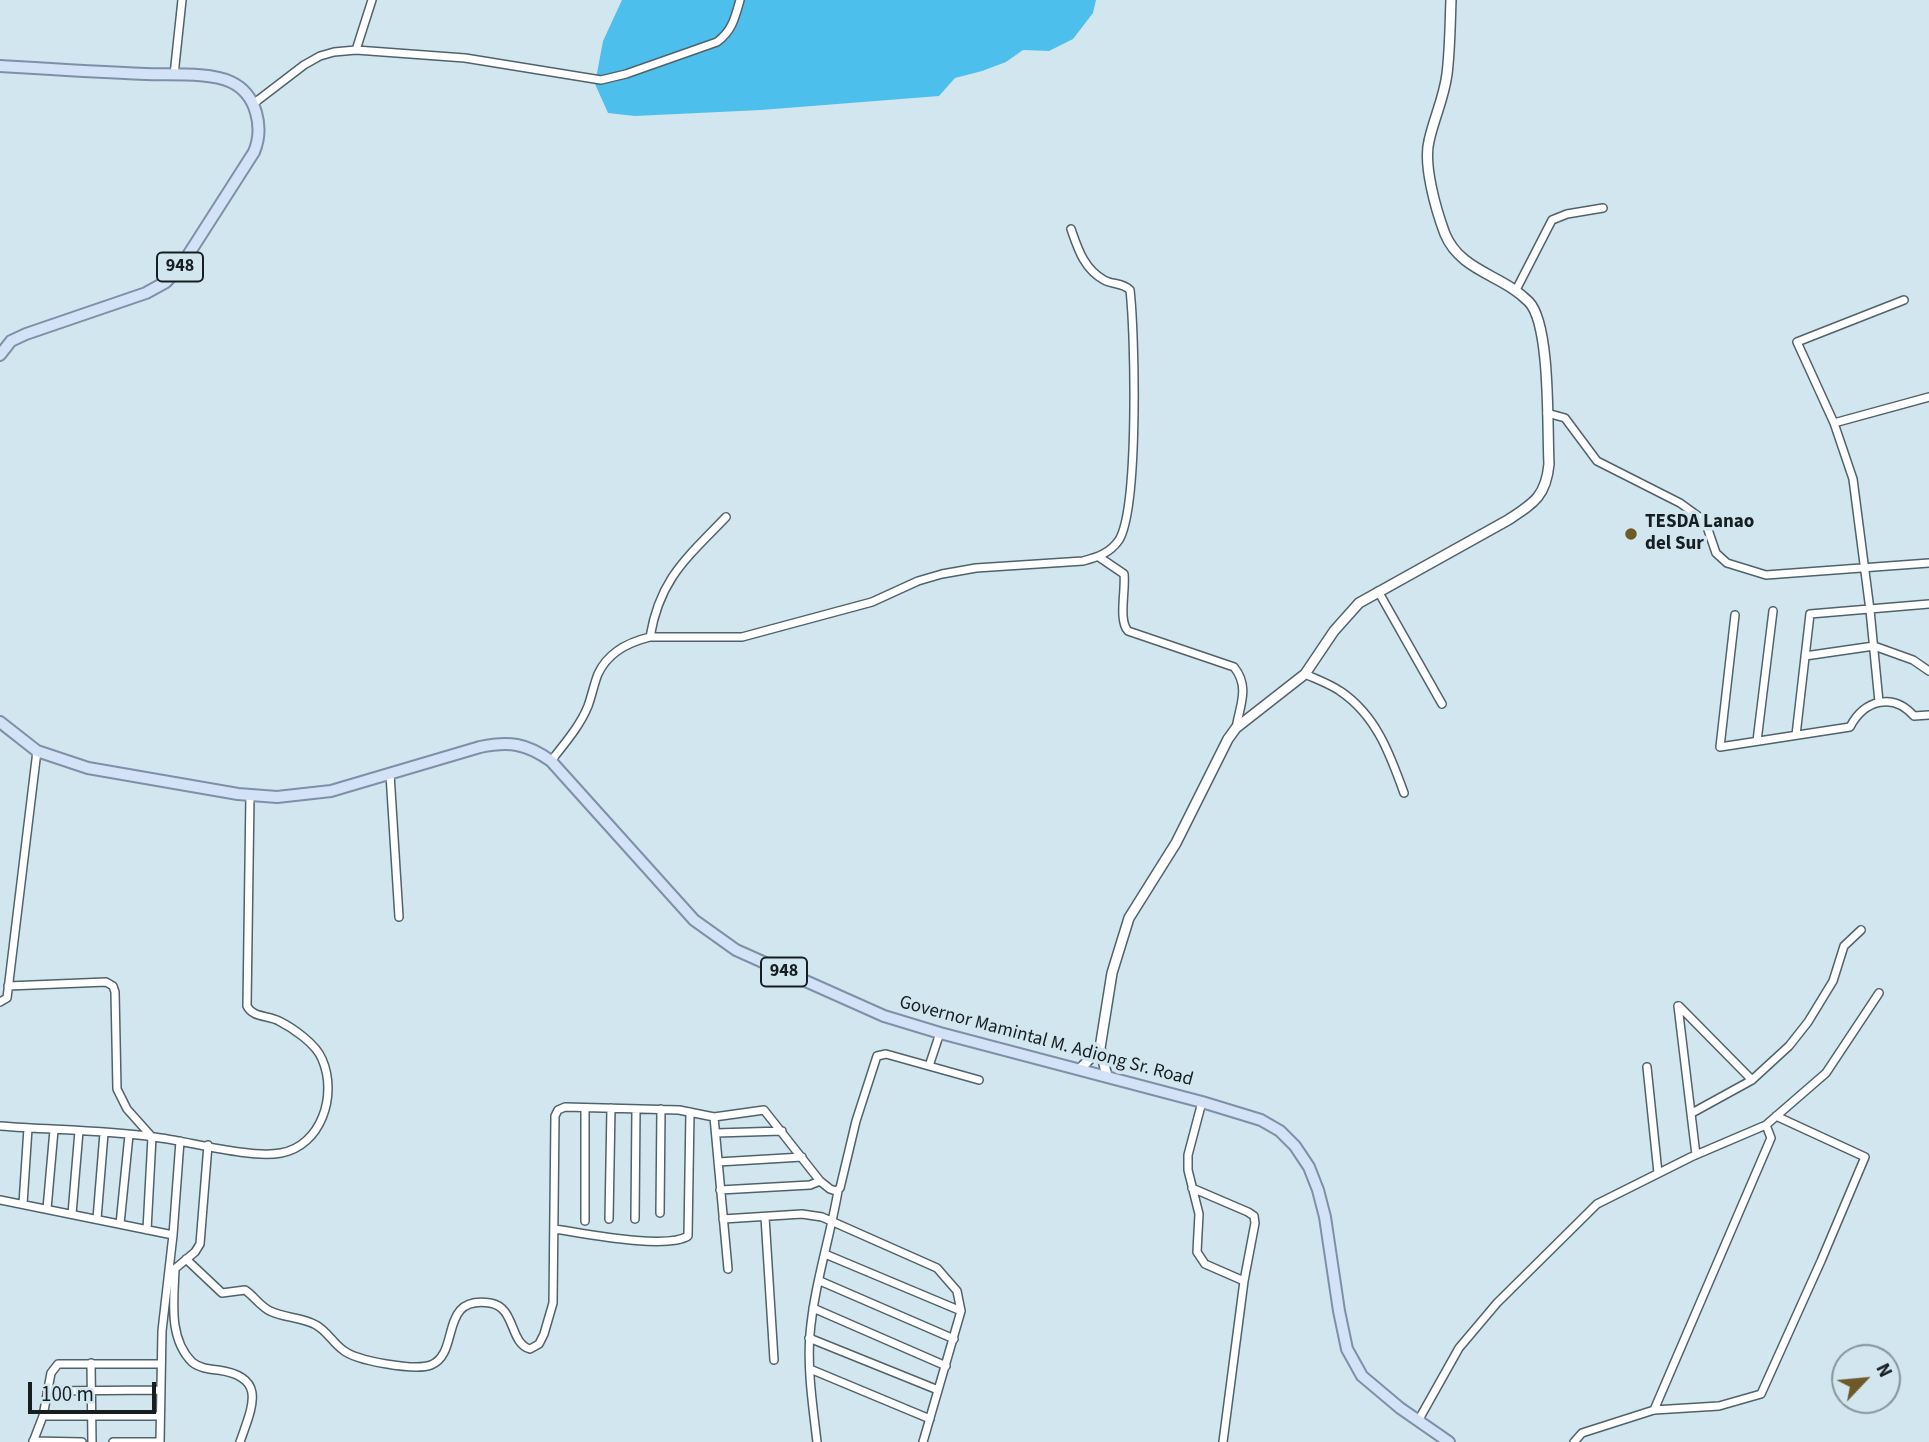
<!DOCTYPE html>
<style>
body{margin:0}
#map{position:relative;width:1929px;height:1442px;overflow:hidden;background:#d2e6ef;font-family:"Source Sans 3",sans-serif}
canvas{display:block}
.north{position:absolute;left:1831px;top:1344px;width:70px;height:70px;box-sizing:border-box;background:#d2e6ef;border:2px solid #87969d;border-radius:50%;rotate:64deg;font-size:19px;font-weight:700;line-height:28px;text-align:center;color:#171e22}
.north::after{content:'';display:block;margin:auto;width:24px;height:32px;background:#6d5a28;clip-path:polygon(50% 0,100% 100%,50% 72%,0 100%)}
.scale{position:absolute;left:28px;top:1382px;width:128px;height:32px;box-sizing:border-box;border:4px solid #171e22;border-top:0;padding-left:9px;font-size:21px;line-height:24px;white-space:nowrap;color:#171e22;-webkit-text-stroke:5px #d2e6ef;paint-order:stroke}
</style>
<div id="map">
<canvas width="1929" height="1442"></canvas>
<div class="north">N</div>
<div class="scale">100 m</div>
</div>
<script>
const g = document.querySelector('canvas').getContext('2d');
g.lineJoin = 'round';
function fillPath(path, color) { g.fillStyle = color; g.fill(path, 'evenodd'); }
function stroke(path, color, width, dash) { g.strokeStyle = color; g.lineWidth = width; g.lineCap = dash ? 'butt' : 'round'; g.setLineDash(dash || []); g.stroke(path); }
function write(font, color, halo, rows, align = 'center') {
  g.font = font + ' "Source Sans 3",sans-serif'; g.lineWidth = 7; g.setLineDash([]); g.textBaseline = 'middle'; g.strokeStyle = halo; g.fillStyle = color; for (const [text, x, y, turn = 0] of rows) {
    g.save(); g.translate(x, y); g.rotate((+turn || 0) * Math.PI / 180); g.textAlign = isNaN(turn) ? turn : align; if (halo) g.strokeText(text, 0, 0); g.fillText(text, 0, 0); g.restore();
  }
}
fillPath(new Path2D(`
 M622,0H1096L1093,13L1073,39L1049,51L1023,50L1006,62L982,71L955,78L939,96L761,110L635,116L608,113L595,84L603,41Z`), '#4cbfec');
const minor = new Path2D(`
 M356,50L372,0
 M174,75L182,0
 M253,104L304,65L320,56L334,52L356,50L465,58L601,80L626,74L717,42C732,31 735,18 740,0
 M1516,290L1552,220L1567,214L1603,208
 M1547,413L1565,418L1597,461L1680,503L1705,521L1716,553L1727,563L1766,575L1929,563
 M1834,423L1929,397
 M1099,557L1124,574C1126,590 1118,620 1128,631L1234,667C1250,687 1240,705 1236,728
 M1378,591L1442,704
 M1735,615L1720,747L1850,727C1864,700 1893,692 1914,716L1929,715
 M650,637C660,578 687,558 726,517
 M1805,656L1874,646L1913,660L1929,671
 M1305,674C1316,679 1330,684 1340,691C1376,715 1390,754 1404,793
 M1879,702L1870,610L1853,479L1834,423L1797,342L1904,300
 M1796,735L1810,614L1929,604
 M1757,741L1773,611
 M551,761C565,743 580,726 588,706C592,695 594,684 598,674C608,652 629,642 650,637H742L872,602L918,581L942,574L976,568L1083,561C1098,557 1110,553 1119,540C1139,507 1135,333 1130,290C1122,282 1113,285 1104,280C1084,269 1078,249 1071,229
 M390,774L399,917
 M8,986L106,982L113,986L115,992L117,1089L127,1109L152,1137L147,1230
 M0,1002L7,998L37,751
 M1678,1006L1696,1155
 M1679,1006L1752,1080
 M929,1066L940,1033
 M1647,1067L1658,1173
 M1202,1102L1188,1155V1170L1199,1214L1197,1252L1205,1264L1244,1281L1223,1442
 M585,1108V1221
 M1692,1113L1752,1080L1789,1046L1808,1022L1833,981L1844,946L1861,930
 M714,1117L728,1269
 M0,1126C51,1130 103,1130 154,1137C188,1141 250,1159 281,1153C321,1146 338,1095 322,1059C316,1044 293,1028 279,1021C268,1015 253,1018 247,1006L250,795
 M716,1133L782,1131
 M718,1162L802,1157
 M1192,1188L1248,1212L1254,1216L1255,1223L1244,1281
 M720,1190L810,1185L820,1181
 M0,1200L173,1235
 M23,1204L28,1128
 M47,1209L54,1130
 M660,1213L661,1109
 M72,1214L79,1131
 M765,1217L774,1360
 M97,1219L104,1133
 M609,1219L611,1108
 M635,1219L636,1109
 M723,1219L802,1214L822,1217L937,1268L957,1291L961,1311L923,1442
 M120,1224L129,1135
 M555,1229C583,1233 666,1250 688,1236L690,1112
 M825,1254L961,1311
 M186,1259L222,1293L245,1290C254,1296 260,1306 270,1311C284,1318 302,1317 316,1325C327,1331 333,1343 343,1350C356,1361 415,1371 431,1365C461,1353 438,1295 490,1303C516,1307 509,1343 530,1349L539,1344L544,1334L553,1303L555,1116L558,1110L565,1107L679,1110L714,1117L764,1110L820,1181L830,1189L836,1191L840,1188L856,1121L877,1056L886,1054L979,1080
 M175,1269C174,1300 168,1338 192,1362C199,1368 209,1369 218,1370C268,1377 252,1407 240,1442
 M171,1272L195,1252L200,1244L208,1145
 M820,1281L954,1339
 M813,1308L946,1366
 M809,1338L938,1390
 M91,1363L92,1442
 M810,1369L930,1419
 M47,1391L160,1390
 M1654,1410L1771,1138L1766,1125
 M43,1416H160
 M1418,1421L1459,1348L1497,1303L1597,1204L1691,1157L1766,1125L1826,1073L1879,993
 M33,1441L82,1442
 M33,1442L43,1416L51,1373L58,1364H160
 M113,1442H160
 M160,1442L162,1331L173,1235L180,1141
 M817,1442C813,1407 807,1369 810,1334C814,1286 830,1238 838,1191
 M1574,1442L1582,1433L1654,1410L1719,1406L1761,1394L1821,1261L1865,1157L1776,1116`);
const tertiary = new Path2D(`
 M1080,1069L1100,1048
 M1107,1076L1100,1048L1112,973L1129,918L1176,843L1228,739L1236,728L1305,674L1334,631L1359,603L1508,520C1534,503 1546,496 1549,464C1547,429 1551,325 1529,302C1502,274 1461,272 1445,234C1436,210 1423,165 1429,141C1434,118 1444,98 1447,74C1450,50 1450,25 1451,0`);
const primary = new Path2D(`
 M0,66C49,69 97,72 146,74C170,75 210,72 231,82C257,94 264,128 254,152L183,263L166,282L146,293L26,334L11,341L0,355
 M0,722L37,751L88,768L238,794L277,797L331,791L480,747C509,741 526,743 551,761L694,920L736,950L884,1016L940,1033L1202,1102L1261,1120L1280,1131L1295,1146L1309,1167L1318,1190L1325,1217L1339,1311L1347,1349L1362,1376L1400,1408L1449,1442`);
stroke(minor, '#51626a', 10);
stroke(tertiary, '#51626a', 12);
stroke(primary, '#7e90a8', 14);
stroke(minor, '#fff', 7);
stroke(tertiary, '#fff', 9);
stroke(primary, '#d3e2f6', 10);
for (const [x, y, r, color] of [
 [1631,534,7,"#6d5a28"]
]) { const dot = new Path2D(); dot.arc(x, y, r, 0, 2 * Math.PI); g.fillStyle = color; g.fill(dot); stroke(dot, '#d2e6ef', 2.5); }
for (const [x, y, w] of [
 [180,267,46],
 [784,972,46]
]) { const box = new Path2D(); box.roundRect(x - w / 2, y - 14.5, w, 29, 5); g.fillStyle = '#d2e6ef'; g.fill(box); stroke(box, '#171e22', 2); }
write('bold 18px', '#171e22', null, [
 ["948",180,267],
 ["948",784,972]
]);
write('bold 19px', '#171e22', '#d2e6ef', [
 ["TESDA Lanao",1645,523],
 ["del Sur",1645,545]
], 'left');
write('19px', '#171e22', '#d2e6ef', [
 ["Governor Mamintal M. Adiong Sr. Road",1046,1042,15]
]);
</script>
